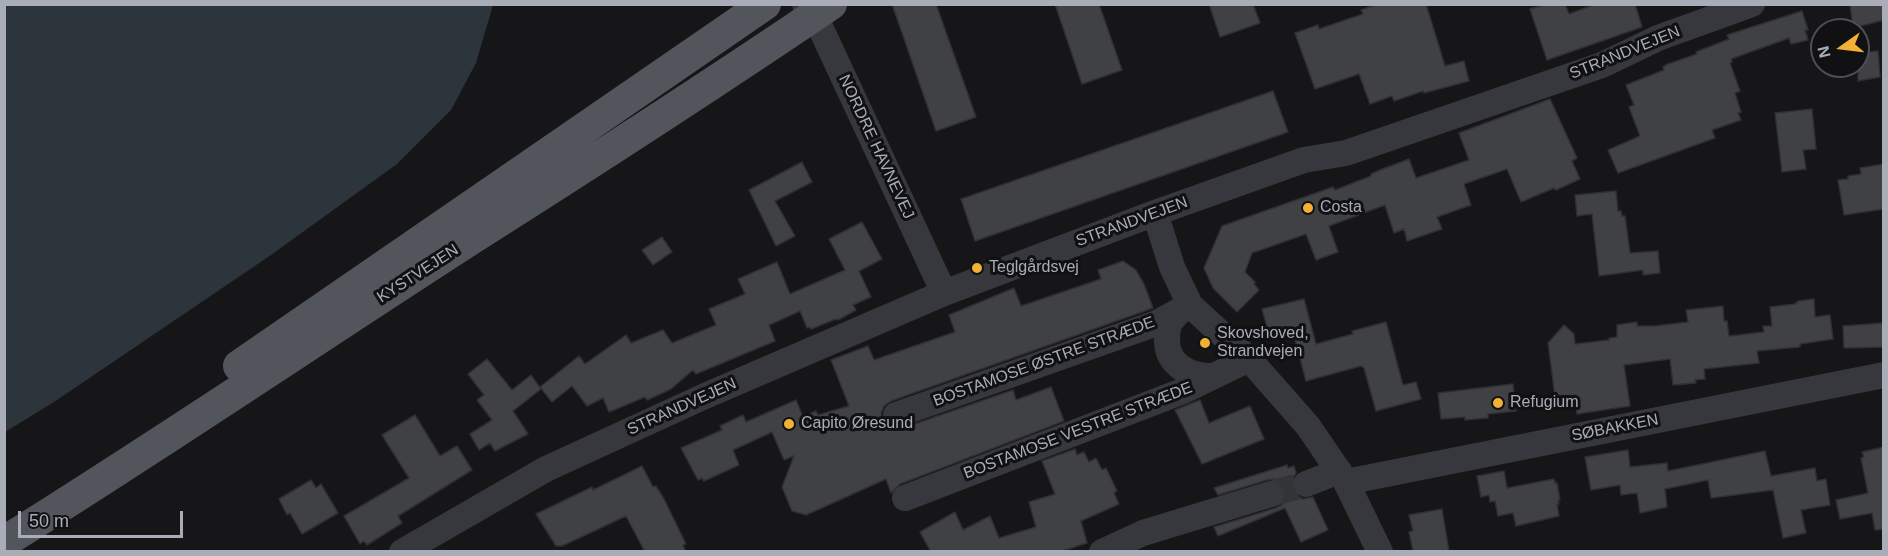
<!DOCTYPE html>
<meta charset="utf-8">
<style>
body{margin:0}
#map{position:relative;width:1888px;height:556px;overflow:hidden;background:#161618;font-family:Arial,sans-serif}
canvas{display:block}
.frame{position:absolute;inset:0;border:6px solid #a8adb8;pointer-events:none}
.north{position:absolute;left:1810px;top:18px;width:60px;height:60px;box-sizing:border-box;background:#111113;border:2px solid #4d4f55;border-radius:50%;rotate:256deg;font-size:16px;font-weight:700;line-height:24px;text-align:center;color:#a8adb8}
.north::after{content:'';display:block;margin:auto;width:21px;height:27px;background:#f2b134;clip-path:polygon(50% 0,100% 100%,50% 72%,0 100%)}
.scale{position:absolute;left:18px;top:511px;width:165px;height:27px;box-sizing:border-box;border:3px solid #a8adb8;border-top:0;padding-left:8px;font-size:18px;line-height:21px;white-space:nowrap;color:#a8adb8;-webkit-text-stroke:4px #111113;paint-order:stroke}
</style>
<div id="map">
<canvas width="1888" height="556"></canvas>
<div class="frame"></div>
<div class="north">N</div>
<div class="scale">50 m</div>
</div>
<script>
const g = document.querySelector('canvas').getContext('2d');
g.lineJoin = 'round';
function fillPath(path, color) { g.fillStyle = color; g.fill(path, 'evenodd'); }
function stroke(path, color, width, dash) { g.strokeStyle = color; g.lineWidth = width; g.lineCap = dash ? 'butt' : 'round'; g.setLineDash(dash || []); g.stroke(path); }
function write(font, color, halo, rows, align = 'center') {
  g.font = font + ' Arial,sans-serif'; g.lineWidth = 6; g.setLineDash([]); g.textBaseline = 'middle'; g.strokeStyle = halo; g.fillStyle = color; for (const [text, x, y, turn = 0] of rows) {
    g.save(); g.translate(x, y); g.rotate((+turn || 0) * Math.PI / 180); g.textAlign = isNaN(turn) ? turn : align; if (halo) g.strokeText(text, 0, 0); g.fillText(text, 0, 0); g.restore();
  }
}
fillPath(new Path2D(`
 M5,4H493V5L476,63L451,110L397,164L271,255L54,402L5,432Z`), '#2c353c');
const building = new Path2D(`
 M892,4H936L976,117L936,131Z
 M1055,4H1099L1122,70L1082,84Z
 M1209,4H1253L1260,23L1220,37Z
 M1378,4H1426L1445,66L1464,61L1469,81L1424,93L1423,91L1394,101L1392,96L1370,104L1359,74L1315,89L1295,33L1318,25L1319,29L1363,14L1361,10Z
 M1548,4H1565L1569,14L1596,4H1635L1642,27L1547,60L1530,9Z
 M1850,4H1884V20L1853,28Z
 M1802,11L1808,30H1805L1808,40L1791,44L1789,38L1731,59L1732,62L1730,63L1740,91L1735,93L1741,112L1738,113L1741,120L1712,130L1715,138L1618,173L1608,150L1640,136L1629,107L1634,105L1626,85L1664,70L1663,67L1668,64L1697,54L1696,52L1729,39L1727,35Z
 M1878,51L1880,77L1858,81V53Z
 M1273,91L1288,132L975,241L961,199Z
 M1550,99L1577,158L1572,161L1580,179L1556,190L1554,188L1521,202L1507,169L1464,184L1471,205L1437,217L1442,229L1407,241L1404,229L1394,233L1385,205L1329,226L1338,252L1316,260L1306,234L1252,253L1245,272L1255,282L1254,284L1259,290L1237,312L1213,288L1204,268L1222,226L1333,187L1335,190L1371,176V174L1380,170L1409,159L1416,178L1469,160L1459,133Z
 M1812,109L1816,149L1803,150L1806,169L1782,172L1775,113Z
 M802,162L812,182L775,201L795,236L776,246L749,190Z
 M1884,164V209L1844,215L1838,180L1848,179V176L1861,174L1860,168Z
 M1616,191L1618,211H1621L1622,216H1625L1630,253L1658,251L1660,273L1643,275V270L1599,276L1592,214L1577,216L1575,195Z
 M862,222L882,259L859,271L871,297L853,305L856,310L838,320L836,319L811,329L809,327L807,328L800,311L769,325L775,341L696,374L693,370L671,389L647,400L645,397L609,412L603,398L587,406L572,386L552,402L540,387L579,356L585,364L626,335L631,343L663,330L672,343L716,325L709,309L745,294L738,279L777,262L790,294L845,270L829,239Z
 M662,237L672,252L653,265L642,250Z
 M1123,261L1136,270L1144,284L1153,308L891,401L884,406L881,413L882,421L887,427L893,430L900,429L1013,390L1016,400L1051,387L1064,421L900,484L891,493L886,479L806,515L792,511L782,487L794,456L784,460L772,432L733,450L739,465L704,481L702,478L698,480L681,448L722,430L720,426L743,415L746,422L796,400L803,417L816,411L818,415L849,406L831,360L868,346L874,360L955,332L949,315L1014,288L1021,306L1101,279L1098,270Z
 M1304,299L1316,344L1353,334L1352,331L1386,322L1403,385L1416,382L1421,399L1376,411L1364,368L1361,366L1306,381L1293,332L1270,338L1262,309Z
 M1814,299L1815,317L1830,315L1833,339L1800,344V347L1757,351L1759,363L1704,369L1705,379L1695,380L1696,383L1673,385L1670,359L1624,365L1630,406L1577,414L1575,395L1555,397L1548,343L1564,325L1574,334L1575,344L1609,340V338L1617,337V325L1637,322V326H1655L1688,322L1686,310L1723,306L1724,321H1727L1729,336L1764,332L1763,326H1772L1770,307L1795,304L1798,301Z
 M1884,323V347L1844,348L1843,326Z
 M487,359L512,390L531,375L541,389L513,411L528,434L495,451L490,443L479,450L470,434L492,420L477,400L484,395L468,374Z
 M1513,384L1516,411L1488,414V418L1465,420V417L1441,419L1438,393Z
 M1200,400L1209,423L1250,406L1264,439L1202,464L1175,410Z
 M415,415L440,456L457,446L472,470L398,516L402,523L367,545L364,541L360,544L344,516L409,478L382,435Z
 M1884,447V529L1875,530L1872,513L1840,519L1836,500L1868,493L1861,458L1864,457L1862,452Z
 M1075,449L1077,455L1084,452L1089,462L1096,458L1102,470L1106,468L1117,491L1114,493L1119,504L1081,521L1087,543L1059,552H931L920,532L955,512L963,530L990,516L999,538L1036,527L1029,502L1055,494L1042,461Z
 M1628,450L1630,467L1667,463L1668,471L1765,451L1771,476L1815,468L1817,481L1826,479L1830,505L1801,510L1806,533L1783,538L1773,490L1711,498L1708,480L1665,489L1667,507L1640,513L1637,493L1621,495L1620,485L1591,490L1585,457Z
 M1287,465L1288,468L1294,466L1296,473L1291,481L1292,490L1296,495L1303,499L1313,497L1328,530L1301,542L1285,508L1218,536L1214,527L1276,508L1282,505L1285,498V490L1282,483L1274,479L1267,480L1218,495L1214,488Z
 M642,466L653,487L656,486L664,499L686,544L683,545L686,552H645L626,516L562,546H556L536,514L592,487L593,490Z
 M1504,471L1507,488L1554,479L1555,483H1557L1560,500H1558L1559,504H1557L1559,516L1516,526L1513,513L1498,516L1495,501L1490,502L1489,495L1481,497L1477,476Z
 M311,480L316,488L321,484L338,513L302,534L290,513L287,515L279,499Z
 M1442,509L1449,551H1413L1409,532L1413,531L1409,515Z`);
fillPath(building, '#404145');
stroke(building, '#303034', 1.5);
stroke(new Path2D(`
 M1271,494L1306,484`), '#333438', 26, [26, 13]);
stroke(new Path2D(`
 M805,4L815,16L944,293
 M1155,213L1172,267L1190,305L1249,359L1308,426L1346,482L1380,552
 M1181,310C1178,313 1174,317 1171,321C1167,327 1167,333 1167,340C1167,366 1191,377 1214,376
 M896,415L1157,323L1190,305
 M1346,482L1884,375
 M1306,484L1339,471
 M905,498L1183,391L1249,359
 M402,552L546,469L705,396L944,293L1155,213L1304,160L1346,153L1602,65L1658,38L1752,4
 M1102,552L1143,533L1271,494`), '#37383d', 26);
stroke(new Path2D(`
 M239,366L765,4
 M4,542C163,443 317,338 474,237C594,161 713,84 831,4`), '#53555c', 32);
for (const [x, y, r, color] of [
 [1308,208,6,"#f2b134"],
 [977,268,6,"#f2b134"],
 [1205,343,6,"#f2b134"],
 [1498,403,6,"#f2b134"],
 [789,424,6,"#f2b134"]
]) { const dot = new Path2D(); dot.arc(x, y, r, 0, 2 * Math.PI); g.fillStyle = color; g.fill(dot); stroke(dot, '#111113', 2); }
write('16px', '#a8adb8', '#111113', [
 ["STRANDVEJEN",1625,53,-22],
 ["NORDRE HAVNEVEJ",876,147,65],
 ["STRANDVEJEN",1132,222,-20],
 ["KYSTVEJEN",418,274,-33],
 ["BOSTAMOSE ØSTRE STRÆDE",1044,362,-20],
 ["STRANDVEJEN",682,407,-24],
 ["SØBAKKEN",1615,428,-11],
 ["BOSTAMOSE VESTRE STRÆDE",1078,431,-21]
]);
write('16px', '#a8adb8', '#111113', [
 ["Costa",1320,208],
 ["Teglgårdsvej",989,268],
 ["Skovshoved,",1217,334],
 ["Strandvejen",1217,352],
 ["Refugium",1510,403],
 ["Capito Øresund",801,424]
], 'left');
</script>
